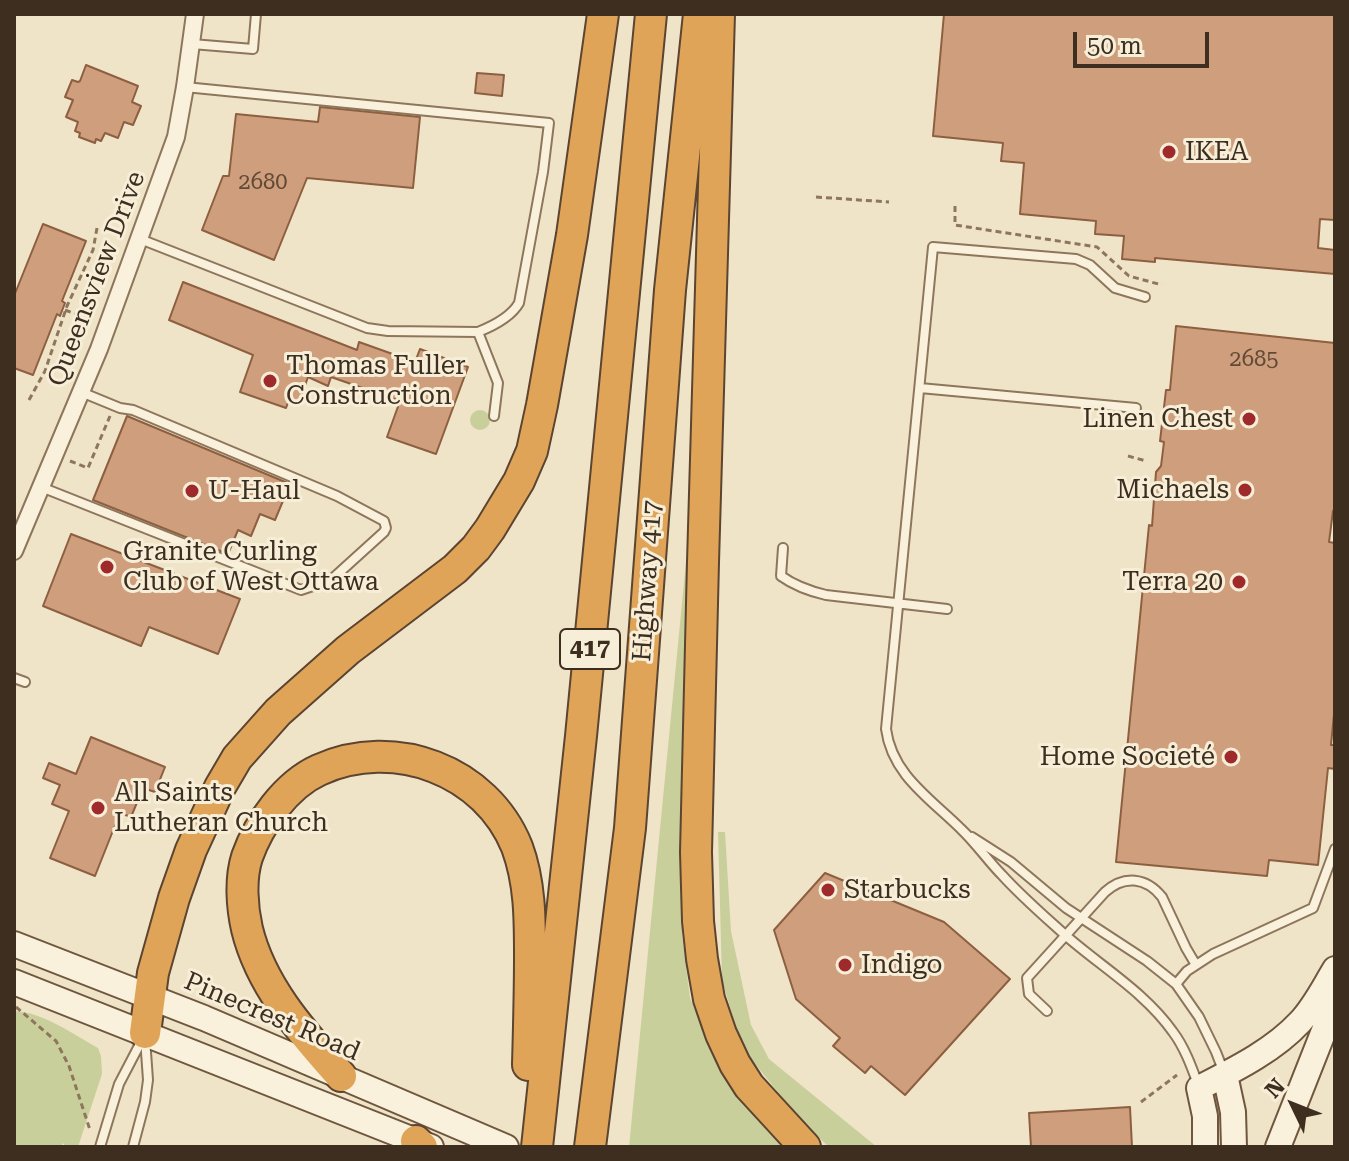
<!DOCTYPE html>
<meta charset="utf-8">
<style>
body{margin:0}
#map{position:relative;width:1349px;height:1161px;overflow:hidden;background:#f0e4c8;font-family:"Roboto Serif",serif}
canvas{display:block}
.frame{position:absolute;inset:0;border:16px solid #3d2e20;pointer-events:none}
.north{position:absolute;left:1253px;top:1065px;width:80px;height:80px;-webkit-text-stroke:6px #f7eed8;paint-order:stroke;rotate:313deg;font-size:22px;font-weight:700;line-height:32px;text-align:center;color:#3d2e20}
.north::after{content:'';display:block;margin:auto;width:28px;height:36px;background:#3d2e20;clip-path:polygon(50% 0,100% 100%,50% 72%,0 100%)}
.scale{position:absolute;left:1073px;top:32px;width:136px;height:36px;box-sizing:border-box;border:4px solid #3d2e20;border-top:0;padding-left:10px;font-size:24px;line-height:28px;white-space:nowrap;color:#3d2e20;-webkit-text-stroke:6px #f7eed8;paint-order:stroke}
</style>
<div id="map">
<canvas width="1349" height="1161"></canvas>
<div class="frame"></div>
<div class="north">N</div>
<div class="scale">50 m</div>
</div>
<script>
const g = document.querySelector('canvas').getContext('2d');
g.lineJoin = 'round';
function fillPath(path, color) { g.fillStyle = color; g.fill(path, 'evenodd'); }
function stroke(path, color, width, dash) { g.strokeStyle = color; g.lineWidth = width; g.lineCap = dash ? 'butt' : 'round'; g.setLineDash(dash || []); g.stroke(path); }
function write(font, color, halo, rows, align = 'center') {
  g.font = font + ' "Roboto Serif",serif'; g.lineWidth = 6; g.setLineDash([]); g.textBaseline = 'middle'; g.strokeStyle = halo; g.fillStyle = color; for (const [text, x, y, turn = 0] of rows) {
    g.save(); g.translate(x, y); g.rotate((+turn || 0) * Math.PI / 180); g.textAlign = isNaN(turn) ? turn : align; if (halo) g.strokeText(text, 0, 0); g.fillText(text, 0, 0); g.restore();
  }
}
fillPath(new Path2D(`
 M470 420a10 10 0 1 1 20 0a10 10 0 1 1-20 0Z
 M686,562L688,708L682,934L690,998L731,1089L788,1147H629Z
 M718,832H725L731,931L751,1025L769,1059L877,1147H829L803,1123L742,1048L722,980Z
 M14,1011C43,1012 73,1034 98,1048L101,1056L102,1074L78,1147H66L63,1143L61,1147H14Z`), '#c9cf9b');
const building = new Path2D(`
 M944,14H1335V220L1320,219L1318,248L1335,250V274L1155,258V262L1122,259L1124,236L1095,234L1096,221L1020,214L1024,163L1001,161L1003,143L933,136Z
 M86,65L138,86L132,102L141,106L133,125L124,122L118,138L105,133L101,141L96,139L95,143L79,137L80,133L75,131L78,122L66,117L73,100L65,97L72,80L78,82L80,81Z
 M477,73L504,75L502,96L475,93Z
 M320,107L420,117L413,188L307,178L274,260L202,230L223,176H229L236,114L318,122Z
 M43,224L86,241L62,301L65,303L60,316L57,314L33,375L14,368V296Z
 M183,282L357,350L359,342L415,362L420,349L468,367L436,454L387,437L400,401L331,377L328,386L308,377L299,403L289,400L286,408L240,392L253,355L169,320Z
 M1176,326L1335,343V509L1333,511L1329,542L1335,543V704L1331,745H1335V769L1328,768L1318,865L1269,860L1267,876L1116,862L1149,525L1152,526L1156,472L1161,466L1164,442L1160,441L1166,390H1170Z
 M127,416L290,484L275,520L260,514L251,536L238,530L228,554L93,500Z
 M71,534L240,599L218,654L149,627L141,646L43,606Z
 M91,737L165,767L155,792L143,788L131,817L120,813L95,876L50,858L69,811L52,804L60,785L43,778L49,763L76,774Z
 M825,873L944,922L1010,979L905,1095L871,1066L865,1073L833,1046L840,1038L796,999L774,930Z
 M1130,1107L1132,1147H1031L1029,1113Z`);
fillPath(building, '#cf9f7d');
stroke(building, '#8d5f41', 2);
const lane = new Path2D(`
 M192,44L253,49L256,14
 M140,239L367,328L388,331L478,332C493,326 511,317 519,303L543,172L549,123L185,87
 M1145,297L1115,288L1090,265L1076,259L933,247L886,729C892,775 931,799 961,829C976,843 988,861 1002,875C1021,896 1043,915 1064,934C1100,966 1145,992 1173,1032C1185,1048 1192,1068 1199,1087
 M478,332L498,383L494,416
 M920,388L1136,408
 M41,487L301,590L331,580L384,532L386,528L384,521L337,496L133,410L120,408L81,392
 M783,548L781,576C795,586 809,591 826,595L947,609
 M14,678L25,682
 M972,837L1011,862L1066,908L1147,961L1176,984L1199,1017L1216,1052L1223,1070
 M1176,984L1187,971L1213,954L1313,908L1335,849
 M1047,1011L1029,994L1027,978L1105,892C1124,875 1146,877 1162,897L1186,948L1196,965
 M100,1147L119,1084L143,1038
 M133,1147L145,1102L148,1080L145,1038`);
const street = new Path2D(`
 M14,551L99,349L176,137L185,87L195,14`);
const secondary = new Path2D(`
 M14,944L204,1018L506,1147
 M14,982L431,1147
 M1225,1075L1233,1112L1234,1147
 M1205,1147V1116L1199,1088C1234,1070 1273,1051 1300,1022C1315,1006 1324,987 1335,969
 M1278,1147L1327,1023L1335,996`);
const highway = new Path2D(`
 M719,14L703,562L696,852L698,921L702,959L709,999L721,1034L735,1064L749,1086L805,1147
 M145,1033L153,973L174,898L191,850L220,787L237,758L278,712L348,650L455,569L476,548L490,529L519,481L532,451L542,405L572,235L603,14
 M341,1076C303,1033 261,987 247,929C242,907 240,879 247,857C259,823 286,785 319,770C394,736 486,770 517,847C530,882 530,919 530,955C530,992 529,1029 528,1065
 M416,1141L422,1147
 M537,1147L581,736L651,14
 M590,1147L630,828L670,290L699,14`);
stroke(lane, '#8d765c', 12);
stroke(street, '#8d765c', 20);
stroke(secondary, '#6f573f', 28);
stroke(highway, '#5b4430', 34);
stroke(new Path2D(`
 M816,197L889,202
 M955,206V225L1097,247L1129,276L1162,285
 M65,310L92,320
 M29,400L45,371L67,306L93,250L97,228
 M1128,456L1146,461
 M70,461L88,468L110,416
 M16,1007L56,1041L69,1066L90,1130
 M1141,1102L1177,1075`), '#8d765c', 3, [6, 4]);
stroke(lane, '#faf1dc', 8);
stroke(street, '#faf1dc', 16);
stroke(secondary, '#faf1dc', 24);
stroke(highway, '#e0a458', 30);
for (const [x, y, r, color] of [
 [1169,152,8,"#9e2a2b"],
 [270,381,8,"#9e2a2b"],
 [1249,419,8,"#9e2a2b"],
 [1245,490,8,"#9e2a2b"],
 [192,491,8,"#9e2a2b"],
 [107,567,8,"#9e2a2b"],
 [1239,582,8,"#9e2a2b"],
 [1231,757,8,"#9e2a2b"],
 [98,808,8,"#9e2a2b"],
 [828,890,8,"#9e2a2b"],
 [845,965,8,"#9e2a2b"]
]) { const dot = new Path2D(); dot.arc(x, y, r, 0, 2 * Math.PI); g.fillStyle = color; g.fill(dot); stroke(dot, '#f7eed8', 3); }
write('22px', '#624a37', null, [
 ["2680",263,183],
 ["2685",1254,360]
]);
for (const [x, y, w] of [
 [590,649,60]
]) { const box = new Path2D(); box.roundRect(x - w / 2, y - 20, w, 40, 6); g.fillStyle = '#f7eed8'; g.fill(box); stroke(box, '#3d2e20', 2); }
write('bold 24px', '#3d2e20', null, [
 ["417",590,649]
]);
write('26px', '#3d2e20', '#f7eed8', [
 ["IKEA",1185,152],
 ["Thomas Fuller",286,366],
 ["Construction",286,396],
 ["Linen Chest",1233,419,"right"],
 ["Michaels",1229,490,"right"],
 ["U-Haul",208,491],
 ["Granite Curling",123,552],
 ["Club of West Ottawa",123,582],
 ["Terra 20",1223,582,"right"],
 ["Home Societé",1215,757,"right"],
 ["All Saints",114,793],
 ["Lutheran Church",114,823],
 ["Starbucks",844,890],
 ["Indigo",861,965]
], 'left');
write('26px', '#3d2e20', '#f7eed8', [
 ["Queensview Drive",97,279,-69],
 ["Highway 417",648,581,-86],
 ["Pinecrest Road",272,1017,23]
]);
</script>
